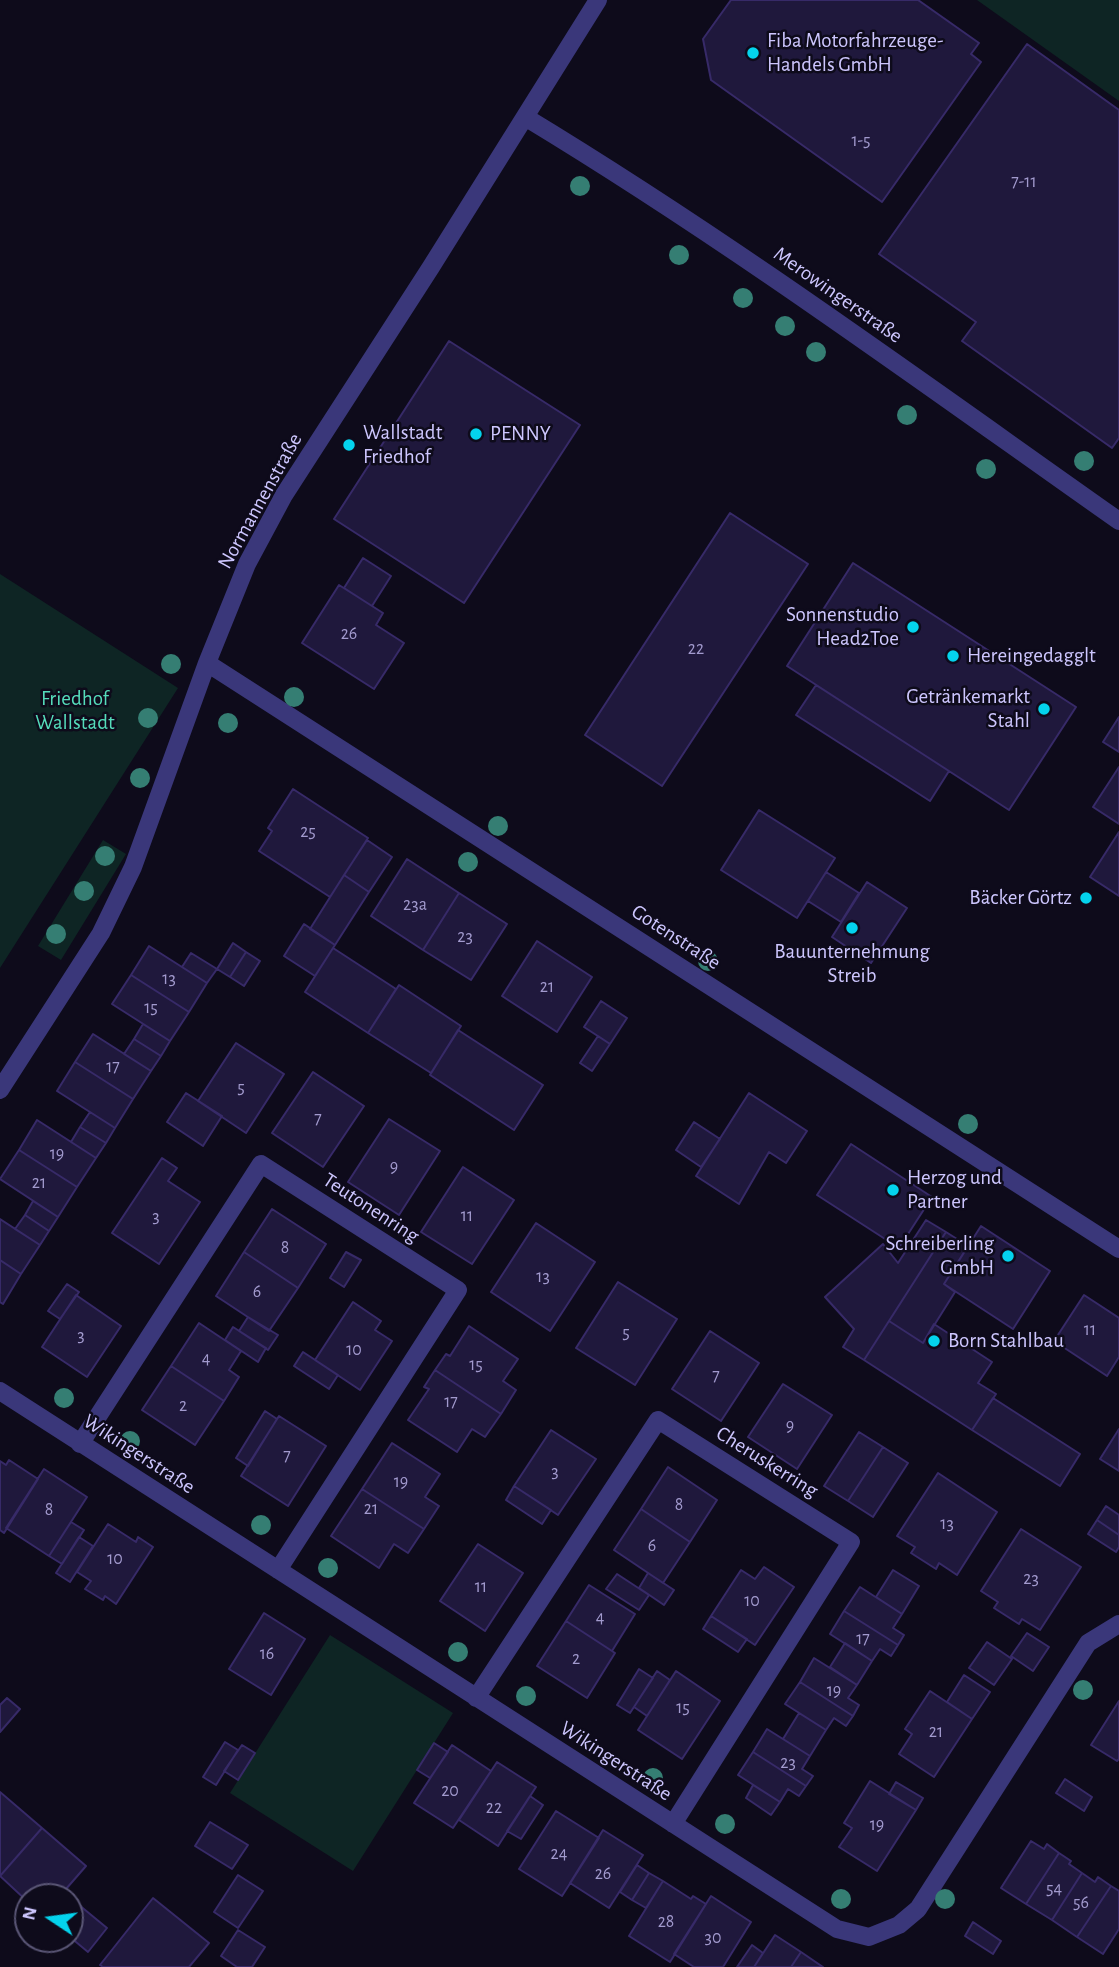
<!DOCTYPE html>
<meta charset="utf-8">
<style>
body{margin:0}
#map{position:relative;width:1119px;height:1967px;overflow:hidden;background:#0e0b1b;font-family:"Alegreya Sans",sans-serif}
canvas{display:block}
.north{position:absolute;left:14px;top:1883px;width:70px;height:70px;box-sizing:border-box;background:#0e0b1b;border:2px solid #5a5676;border-radius:50%;rotate:283deg;font-size:19px;font-weight:700;line-height:28px;text-align:center;color:#cdc6fe}
.north::after{content:'';display:block;margin:auto;width:24px;height:32px;background:#04d3ed;clip-path:polygon(50% 0,100% 100%,50% 72%,0 100%)}
</style>
<div id="map">
<canvas width="1119" height="1967"></canvas>
<div class="north">N</div>
</div>
<script>
const g = document.querySelector('canvas').getContext('2d');
g.lineJoin = 'round';
function fillPath(path, color) { g.fillStyle = color; g.fill(path, 'evenodd'); }
function stroke(path, color, width, dash) { g.strokeStyle = color; g.lineWidth = width; g.lineCap = dash ? 'butt' : 'round'; g.setLineDash(dash || []); g.stroke(path); }
function write(font, color, halo, rows, align = 'center') {
  g.font = font + ' "Alegreya Sans",sans-serif'; g.lineWidth = 5; g.setLineDash([]); g.textBaseline = 'middle'; g.strokeStyle = halo; g.fillStyle = color; for (const [text, x, y, turn = 0] of rows) {
    g.save(); g.translate(x, y); g.rotate((+turn || 0) * Math.PI / 180); g.textAlign = isNaN(turn) ? turn : align; if (halo) g.strokeText(text, 0, 0); g.fillText(text, 0, 0); g.restore();
  }
}
fillPath(new Path2D(`
 M977,0H1119V101Z
 M0,574L178,688L0,968Z
 M103,840L126,854L61,960L38,946Z
 M330,1635L453,1713L353,1871L230,1793Z`), '#0e2524');
const building = new Path2D(`
 M731,0H918L979,43L971,54L981,62L882,202L711,80L703,39Z
 M1027,44L1119,110V438L1112,448L962,341L976,322L879,254Z
 M449,341L580,425L464,603L334,519Z
 M730,513L808,564L662,786L585,735Z
 M363,558L391,576L372,606L344,588Z
 M853,563L1076,707L1009,810L787,666Z
 M339,585L383,613L376,625L404,643L374,689L302,643Z
 M816,685L949,771L930,801L796,715Z
 M1119,717V752L1103,742Z
 M1119,767V824L1093,807Z
 M293,789L368,838L330,897L259,851L272,831L268,828Z
 M759,810L835,858L797,918L721,870Z
 M1119,832V896L1090,877Z
 M367,840L392,857L369,892L344,875Z
 M407,859L459,893L423,950L371,916Z
 M826,872L859,893L841,922L808,901Z
 M344,875L369,892L335,945L310,929Z
 M867,882L907,908L871,963L832,937Z
 M459,893L507,924L471,980L423,950Z
 M304,924L335,945L315,976L284,956Z
 M537,941L592,977L557,1032L502,996Z
 M233,943L246,952L230,977L217,969Z
 M149,946L207,983L189,1012L131,975Z
 M333,948L396,989L368,1033L305,992Z
 M246,952L260,961L244,986L230,977Z
 M191,953L217,969L207,983L182,967Z
 M131,975L189,1012L170,1041L112,1004Z
 M399,985L461,1026L431,1073L368,1033Z
 M601,1001L627,1018L610,1044L584,1027Z
 M143,1024L170,1041L161,1056L134,1039Z
 M458,1030L543,1085L514,1130L430,1075Z
 M93,1034L151,1071L133,1099L75,1062Z
 M598,1036L610,1044L592,1071L580,1063Z
 M134,1039L161,1056L151,1071L124,1054Z
 M236,1043L284,1074L246,1133L198,1101Z
 M75,1062L133,1099L115,1128L57,1091Z
 M313,1072L364,1106L323,1167L272,1133Z
 M186,1093L222,1116L203,1146L167,1122Z
 M749,1093L807,1131L786,1163L769,1152L739,1204L696,1176Z
 M90,1112L115,1128L106,1143L80,1127Z
 M389,1119L440,1151L399,1215L348,1182Z
 M37,1120L96,1158L77,1187L19,1150Z
 M694,1122L720,1139L701,1167L676,1150Z
 M80,1127L106,1143L96,1158L71,1142Z
 M851,1144L932,1197L899,1248L817,1195Z
 M19,1150L77,1187L58,1217L0,1179Z
 M162,1158L177,1168L168,1181L200,1202L159,1264L112,1233Z
 M463,1167L514,1200L472,1264L421,1232Z
 M33,1201L58,1217L49,1231L25,1215Z
 M272,1209L326,1244L298,1288L244,1252Z
 M25,1215L49,1231L40,1245L15,1229Z
 M0,1219L40,1245L21,1274L0,1260Z
 M926,1220L946,1232L864,1360L843,1347L854,1329L825,1297L883,1244L898,1263Z
 M536,1223L595,1262L550,1331L491,1292Z
 M981,1226L1050,1271L1013,1329L944,1284Z
 M946,1232L968,1246L944,1284L955,1292L923,1343L889,1321Z
 M244,1252L298,1288L269,1331L216,1296Z
 M346,1252L361,1260L344,1287L330,1278Z
 M0,1260L21,1274L3,1304L0,1302Z
 M618,1282L677,1319L635,1385L576,1348Z
 M67,1284L79,1292L60,1319L48,1311Z
 M76,1295L121,1326L87,1377L42,1347Z
 M1084,1295L1119,1318V1357L1107,1376L1054,1341Z
 M353,1302L381,1321L375,1330L392,1341L360,1390L315,1360Z
 M248,1317L278,1335L268,1350L239,1331Z
 M889,1321L923,1343L934,1324L992,1362L978,1383L996,1394L972,1430L864,1360Z
 M199,1323L241,1351L229,1370L239,1377L224,1401L171,1366Z
 M469,1326L518,1359L503,1381L516,1390L501,1414L435,1370L446,1354L450,1356Z
 M233,1327L266,1348L258,1362L225,1340Z
 M710,1331L759,1363L721,1421L672,1389Z
 M303,1352L338,1375L329,1389L294,1366Z
 M171,1366L224,1401L195,1445L142,1410Z
 M435,1370L501,1414L485,1437L472,1429L457,1452L408,1420L429,1389L424,1387Z
 M783,1384L832,1415L797,1469L748,1437Z
 M993,1398L1080,1454L1060,1486L972,1430Z
 M265,1411L277,1419L248,1466L236,1458Z
 M279,1416L326,1446L288,1506L241,1476Z
 M1119,1429V1471L1100,1459Z
 M551,1430L596,1459L558,1515L514,1486Z
 M859,1432L883,1447L848,1501L824,1486Z
 M392,1443L440,1474L425,1497L439,1506L424,1529L362,1489Z
 M883,1447L908,1463L873,1517L848,1501Z
 M9,1460L38,1479L4,1533L0,1530V1461L6,1465Z
 M668,1467L717,1500L690,1542L641,1509Z
 M44,1469L87,1497L49,1556L6,1528Z
 M938,1473L997,1512L957,1575L939,1563L936,1569L911,1553L915,1547L897,1536Z
 M514,1486L551,1510L542,1524L506,1500Z
 M362,1489L424,1529L408,1553L394,1544L379,1568L331,1536Z
 M1106,1506L1119,1515V1535L1097,1520Z
 M641,1509L690,1542L663,1583L614,1550Z
 M1097,1520L1119,1535V1547L1116,1552L1088,1534Z
 M71,1522L84,1530L62,1564L49,1556Z
 M108,1524L136,1542L138,1537L153,1547L116,1604L105,1596L103,1600L85,1589L91,1581L77,1572Z
 M1021,1529L1081,1567L1040,1630L1022,1619L1019,1624L994,1608L998,1602L981,1591Z
 M79,1537L93,1546L70,1582L56,1573Z
 M478,1544L523,1573L485,1631L440,1601Z
 M764,1567L794,1587L755,1645L711,1616L741,1570L755,1579Z
 M893,1570L919,1586L902,1614L876,1597Z
 M648,1573L674,1590L664,1605L639,1588Z
 M617,1574L649,1595L639,1610L606,1589Z
 M589,1585L635,1614L612,1651L566,1621Z
 M860,1587L902,1614L893,1628L904,1635L898,1645L844,1611Z
 M844,1611L898,1645L891,1656L880,1649L872,1661L830,1634Z
 M264,1613L305,1639L271,1695L229,1669Z
 M711,1616L747,1639L738,1652L703,1629Z
 M566,1621L615,1653L587,1698L537,1666Z
 M1027,1633L1049,1647L1033,1671L1011,1656Z
 M987,1642L1012,1659L994,1685L969,1668Z
 M845,1643L872,1661L857,1685L830,1667Z
 M814,1658L857,1685L848,1698L859,1705L853,1716L800,1682Z
 M639,1669L653,1678L630,1713L617,1705Z
 M657,1671L670,1680L647,1716L634,1707Z
 M676,1671L720,1701L682,1759L638,1730Z
 M964,1675L990,1692L972,1719L947,1702Z
 M800,1682L853,1716L846,1726L834,1718L826,1730L785,1704Z
 M930,1691L972,1719L934,1777L899,1754L912,1734L905,1729Z
 M7,1698L20,1709L0,1732V1705Z
 M1119,1701V1759L1117,1761L1091,1745Z
 M799,1713L826,1730L810,1756L783,1739Z
 M767,1729L810,1756L802,1769L813,1776L806,1786L753,1752Z
 M225,1742L238,1750L216,1785L203,1777Z
 M434,1743L448,1752L430,1778L417,1770Z
 M242,1745L255,1753L238,1780L224,1771Z
 M452,1745L491,1771L453,1828L414,1803Z
 M753,1752L806,1786L799,1796L788,1789L780,1802L738,1775Z
 M497,1762L536,1787L498,1846L459,1820Z
 M1065,1779L1092,1797L1084,1811L1056,1793Z
 M870,1781L916,1810L877,1871L839,1847L852,1828L844,1823Z
 M896,1782L923,1798L916,1810L889,1794Z
 M753,1785L780,1802L771,1815L746,1798Z
 M0,1792L42,1828L0,1876Z
 M530,1796L543,1805L521,1839L507,1831Z
 M556,1811L599,1838L562,1896L519,1869Z
 M210,1822L248,1845L232,1869L195,1846Z
 M42,1828L86,1866L59,1897H28V1902L0,1876Z
 M603,1830L643,1855L609,1908L570,1883Z
 M1031,1841L1044,1849L1047,1844L1059,1853L1026,1904L1001,1888Z
 M1059,1853L1071,1861L1069,1864L1082,1873L1052,1920L1026,1904Z
 M637,1865L649,1873L632,1900L620,1892Z
 M649,1873L663,1881L646,1908L632,1900Z
 M1082,1873L1095,1882L1098,1877L1111,1886L1077,1937L1052,1920Z
 M238,1875L263,1891L238,1928L214,1912Z
 M663,1881L691,1899L693,1896L706,1904L670,1962L629,1936Z
 M1111,1886L1119,1891V1929L1103,1954L1077,1937Z
 M711,1896L751,1922L723,1967H694L674,1954Z
 M153,1898L209,1943L189,1967H103L100,1965Z
 M73,1900L107,1928L88,1952L70,1937V1904Z
 M973,1922L1001,1941L993,1954L965,1936Z
 M238,1930L265,1947L252,1967H237L221,1956Z
 M775,1935L801,1952L791,1967H754Z
 M752,1945L763,1953L754,1967H737Z
 M801,1952L823,1967H791Z`);
fillPath(building, '#1f183c');
stroke(building, '#372a68', 2);
stroke(new Path2D(`
 M525,117C730,241 923,383 1119,521
 M207,663L1119,1249
 M0,1090L101,933L133,867L207,663L247,564L284,495L431,267L598,0
 M0,1391L837,1929L869,1937L899,1925L918,1909L1088,1643L1119,1624
 M80,1444L261,1164L458,1290L278,1570
 M476,1698L658,1420L851,1542L673,1824`), '#3a377a', 18);
g.fillStyle = '#357e73';
for (const [x, y] of [
 [580,186],
 [679,255],
 [743,298],
 [785,326],
 [816,352],
 [907,415],
 [1084,461],
 [986,469],
 [171,664],
 [294,697],
 [148,718],
 [228,723],
 [140,778],
 [498,826],
 [105,856],
 [468,862],
 [84,891],
 [56,934],
 [708,961],
 [968,1124],
 [64,1398],
 [130,1441],
 [261,1525],
 [328,1568],
 [458,1652],
 [1083,1690],
 [526,1696],
 [653,1778],
 [725,1824],
 [841,1899],
 [945,1899]
]) { g.beginPath(); g.arc(x, y, 10, 0, 2 * Math.PI); g.fill(); }
for (const [x, y, r, color] of [
 [753,53,7,"#04d3ed"],
 [476,434,7,"#04d3ed"],
 [349,445,7,"#04d3ed"],
 [913,627,7,"#04d3ed"],
 [953,656,7,"#04d3ed"],
 [1044,709,7,"#04d3ed"],
 [1086,898,7,"#04d3ed"],
 [852,928,7,"#04d3ed"],
 [893,1190,7,"#04d3ed"],
 [1008,1256,7,"#04d3ed"],
 [934,1341,7,"#04d3ed"]
]) { const dot = new Path2D(); dot.arc(x, y, r, 0, 2 * Math.PI); g.fillStyle = color; g.fill(dot); stroke(dot, '#0e0b1b', 2.5); }
write('18px', '#a29ace', null, [
 ["1-5",861,141],
 ["7-11",1024,182],
 ["26",349,634],
 ["22",696,649],
 ["25",308,832],
 ["23a",415,905],
 ["23",465,937],
 ["13",169,979],
 ["21",547,987],
 ["15",151,1008],
 ["17",113,1067],
 ["5",241,1088],
 ["7",318,1119],
 ["19",57,1154],
 ["9",394,1167],
 ["21",39,1183],
 ["11",467,1216],
 ["3",156,1217],
 ["8",285,1248],
 ["13",543,1277],
 ["6",257,1292],
 ["11",1090,1330],
 ["5",626,1333],
 ["3",81,1336],
 ["10",354,1350],
 ["4",206,1359],
 ["15",476,1365],
 ["7",716,1376],
 ["17",451,1402],
 ["2",183,1406],
 ["9",790,1426],
 ["7",287,1456],
 ["3",555,1472],
 ["19",401,1482],
 ["8",679,1505],
 ["21",371,1509],
 ["8",49,1510],
 ["13",947,1524],
 ["6",652,1546],
 ["10",115,1559],
 ["23",1031,1579],
 ["11",481,1587],
 ["10",752,1601],
 ["4",600,1618],
 ["17",863,1639],
 ["16",267,1654],
 ["2",576,1659],
 ["19",834,1691],
 ["15",683,1708],
 ["21",936,1732],
 ["23",788,1763],
 ["20",450,1791],
 ["22",494,1808],
 ["19",877,1825],
 ["24",559,1854],
 ["26",603,1874],
 ["54",1054,1889],
 ["56",1081,1903],
 ["28",666,1922],
 ["30",713,1938]
]);
write('21px', '#cdc6fe', '#0e0b1b', [
 ["Fiba Motorfahrzeuge-",767,41],
 ["Handels GmbH",767,65],
 ["Wallstadt",363,433],
 ["Friedhof",363,457],
 ["PENNY",490,434],
 ["Sonnenstudio",899,615,"right"],
 ["Head2Toe",899,639,"right"],
 ["Hereingedagglt",967,656],
 ["Getränkemarkt",1030,697,"right"],
 ["Stahl",1030,721,"right"],
 ["Bäcker Görtz",1072,898,"right"],
 ["Bauunternehmung",852,952,"center"],
 ["Streib",852,976,"center"],
 ["Herzog und",907,1178],
 ["Partner",907,1202],
 ["Schreiberling",994,1244,"right"],
 ["GmbH",994,1268,"right"],
 ["Born Stahlbau",948,1341]
], 'left');
write('21px', '#cdc6fe', '#0e0b1b', [
 ["Merowingerstraße",838,295,35],
 ["Normannenstraße",260,501,-61],
 ["Gotenstraße",676,937,33],
 ["Teutonenring",371,1208,33],
 ["Wikingerstraße",139,1454,33],
 ["Cheruskerring",767,1462,32],
 ["Wikingerstraße",616,1761,33]
]);
write('21px', '#55dcbb', '#0e0b1b', [
 ["Friedhof",75,699],
 ["Wallstadt",75,723]
]);
</script>
